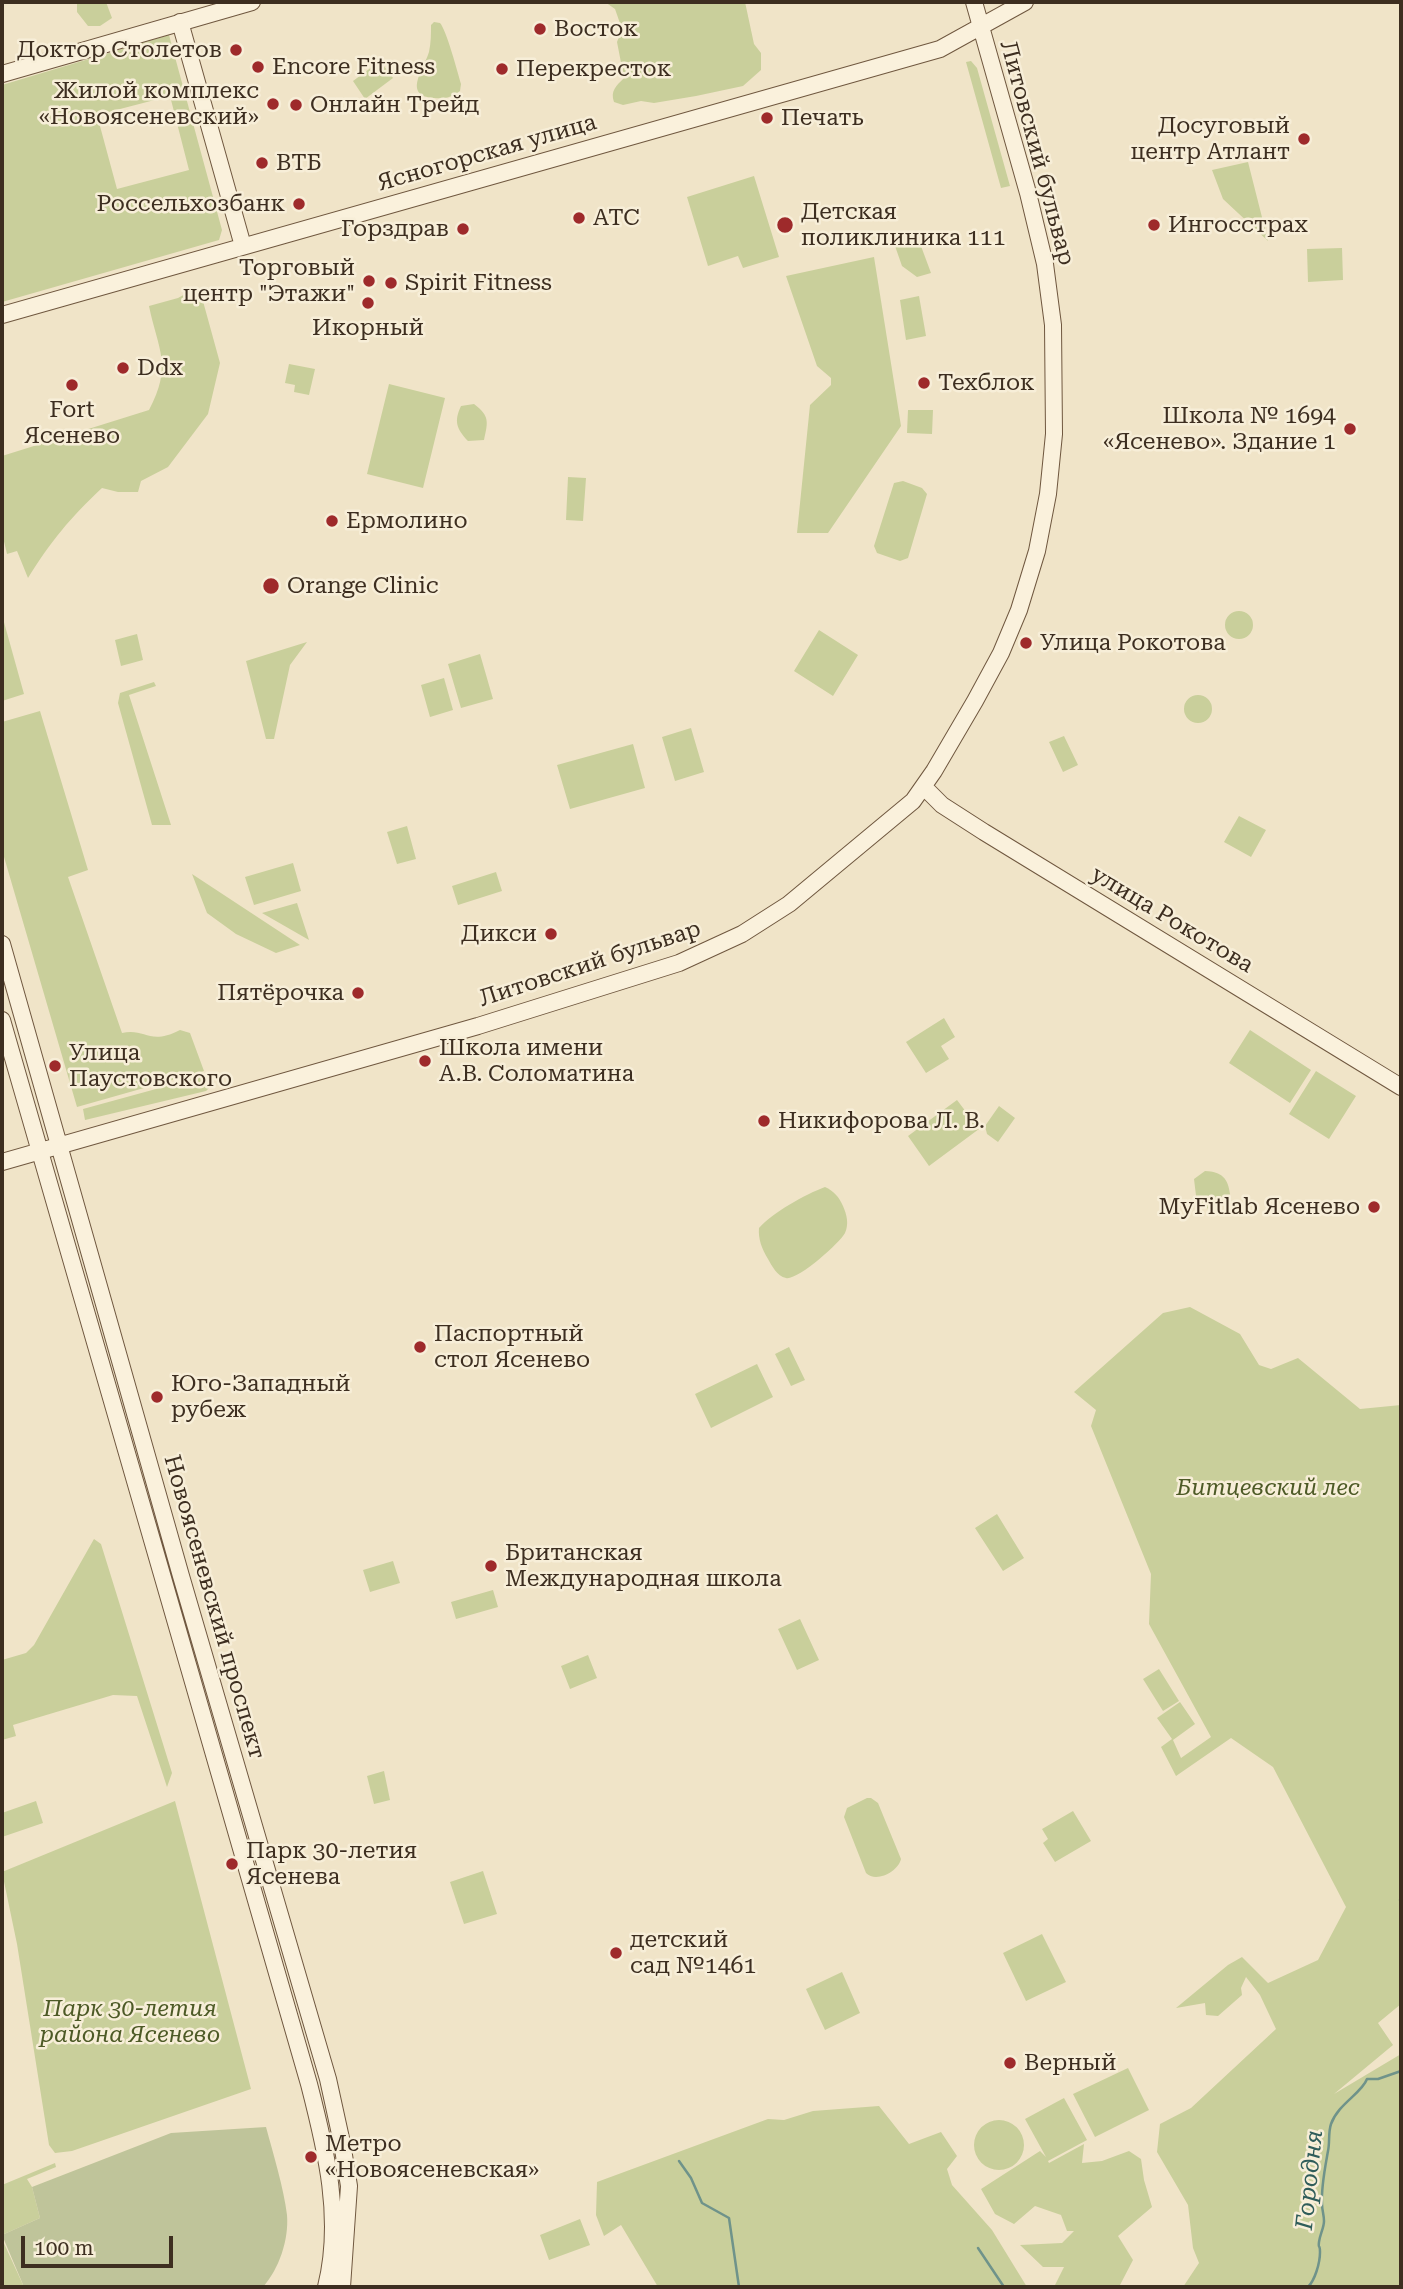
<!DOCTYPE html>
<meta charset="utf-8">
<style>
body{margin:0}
#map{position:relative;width:1403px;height:2289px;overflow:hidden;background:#f0e4c8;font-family:"Roboto Serif",serif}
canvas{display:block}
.frame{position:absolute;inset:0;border:4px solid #3d2e20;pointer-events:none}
.scale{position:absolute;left:21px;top:2236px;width:152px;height:32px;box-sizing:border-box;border:4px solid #3d2e20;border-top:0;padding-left:9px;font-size:21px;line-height:24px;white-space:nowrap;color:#3d2e20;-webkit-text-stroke:5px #f7eed8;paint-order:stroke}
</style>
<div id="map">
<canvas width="1403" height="2289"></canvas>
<div class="frame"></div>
<div class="scale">100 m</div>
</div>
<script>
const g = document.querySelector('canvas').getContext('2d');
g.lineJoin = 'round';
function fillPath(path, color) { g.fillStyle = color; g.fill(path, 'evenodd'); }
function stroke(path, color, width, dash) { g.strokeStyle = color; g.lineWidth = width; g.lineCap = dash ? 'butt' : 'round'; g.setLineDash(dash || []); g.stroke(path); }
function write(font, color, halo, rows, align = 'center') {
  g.font = font + ' "Roboto Serif",serif'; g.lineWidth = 5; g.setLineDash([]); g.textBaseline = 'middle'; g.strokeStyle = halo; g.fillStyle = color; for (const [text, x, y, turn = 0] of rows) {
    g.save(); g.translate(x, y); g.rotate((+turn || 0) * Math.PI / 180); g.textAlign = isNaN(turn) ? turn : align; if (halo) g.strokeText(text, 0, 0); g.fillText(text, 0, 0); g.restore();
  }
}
fillPath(new Path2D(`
 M77,2H106L112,18L100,26H88L77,12Z
 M605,2H745L754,44L761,53V70L743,86L696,96L654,103L641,101L623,105L614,102C610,91 616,86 624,78L617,42L622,29L615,9Z
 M434,22L440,23C446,29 458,73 461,84L460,91C450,98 445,99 434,98C402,96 424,69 429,52C431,43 431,33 431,25Z
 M169,35L222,230L219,240L2,302V85ZM170,96L189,170L117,189L97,115Z
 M380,61L393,78L365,99L353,81Z
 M971,61L977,68L1010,186L1001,188L966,62Z
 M1248,162L1268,241L1223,199L1212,170Z
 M754,176L779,257L743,268L738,256L708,266L687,197Z
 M918,238L931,273L917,277L902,266L895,246Z
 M1342,248L1343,280L1308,282L1307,249Z
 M874,257L901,426L828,533H797L810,405L831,385V378L817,366L786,276Z
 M187,293L191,295L201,294L220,363L208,414L168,467L141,481L138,492H118L102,488C70,518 51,541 28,578L17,551L7,554L2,533V456L149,410C173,365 158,350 149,306L178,298Z
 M919,296L926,336L906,340L900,300Z
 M289,364L315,369L309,395L294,392L295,385L285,383Z
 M389,384L445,398L423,488L367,474Z
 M474,404C490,416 488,422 484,440L468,441C456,428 454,421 461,406Z
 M908,410H933L932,434L907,433Z
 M568,477L586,478L583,521L566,520Z
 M903,481L922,488L927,494L908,558L900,561L877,553L874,546L894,483Z
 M1225 625a14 14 0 1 1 28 0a14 14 0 1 1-28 0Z
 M2,615L24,694L2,701Z
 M819,630L858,655L833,696L794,671Z
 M137,634L143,660L121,666L115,640Z
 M307,642L290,665L274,739H266L246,661Z
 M480,654L493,699L461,708L448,664Z
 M444,678L453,710L430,717L421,685Z
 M154,682L156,686L129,695L171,825H152L118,703L120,693Z
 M1184 709a14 14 0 1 1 28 0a14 14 0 1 1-28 0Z
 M40,711L88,870L68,877L122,1033C146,1028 149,1046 180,1030L190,1033L204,1071L77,1107L2,850V722Z
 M691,728L704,772L675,781L662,737Z
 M1064,736L1078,765L1063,772L1049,742Z
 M633,744L645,788L570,809L557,765Z
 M1239,816L1266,830L1251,857L1224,842Z
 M407,826L416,859L397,864L387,832Z
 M293,863L301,891L254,905L245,877Z
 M496,872L502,891L458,905L452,886Z
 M192,874L300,945L276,953L236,934L207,913Z
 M297,903L309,940L262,913Z
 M944,1018L955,1037L941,1046L949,1059L926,1073L906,1042Z
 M1250,1030L1311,1070L1290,1103L1229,1063Z
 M1316,1071L1356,1096L1329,1139L1289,1114Z
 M207,1075L211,1086L206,1091L85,1120L83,1109Z
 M957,1100L979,1129L929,1166L908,1136Z
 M999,1106L1015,1118L998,1142L987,1134L985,1126Z
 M1205,1171C1222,1172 1228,1178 1230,1194L1222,1206L1209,1209L1197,1204L1194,1179Z
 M825,1187C834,1191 839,1197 843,1206C847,1215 849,1224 845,1233C840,1243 797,1281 786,1278C777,1276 772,1266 768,1259C762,1249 758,1239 759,1228C772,1213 806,1194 825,1187Z
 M1190,1307L1240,1334L1259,1365L1271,1369L1298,1358L1360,1409L1401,1405V2004L1378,2023L1393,2045L1334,2094L1401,2054V2287H1183L1199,2263L1193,2248L1188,2205L1157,2152L1160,2124L1191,2108L1276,2029L1260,1995L1246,1977L1241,1988L1242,1995L1218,2016L1206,2015L1205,2003L1176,2008L1228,1965L1242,1957L1268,1983L1318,1960L1346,1907L1273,1767L1231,1738L1176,1776L1161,1747L1172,1739L1157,1718L1180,1702L1195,1724L1173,1740L1181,1758L1211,1737L1149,1624L1151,1574L1091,1426L1096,1410L1074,1392L1163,1313Z
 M789,1347L805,1380L791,1386L775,1354Z
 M757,1364L773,1397L711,1428L695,1394Z
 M997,1514L1024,1558L1003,1571L975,1528Z
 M94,1539L101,1544L172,1773L167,1787L137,1696L113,1695L13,1725L16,1736L2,1740V1660L26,1653L34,1645Z
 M393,1561L400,1583L370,1592L363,1570Z
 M493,1590L498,1607L456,1619L451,1602Z
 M800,1619L819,1660L797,1670L778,1629Z
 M588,1655L597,1678L570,1689L561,1666Z
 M1159,1669L1179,1701L1163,1711L1143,1679Z
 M384,1771L390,1800L374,1804L367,1776Z
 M867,1798H871L878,1803L901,1859C898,1872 876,1883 866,1873L844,1817L847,1808Z
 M36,1801L43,1823L2,1837V1813Z
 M175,1801L251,2089L72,2151L55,2153L49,2145L17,1944L2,1872Z
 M1073,1811L1091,1841L1055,1862L1043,1843L1048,1839L1042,1829Z
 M483,1871L497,1914L464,1924L450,1882Z
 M1042,1934L1066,1982L1026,2001L1003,1953Z
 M842,1972L860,2013L825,2030L806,1989Z
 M1128,2068L1149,2110L1095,2137L1073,2094Z
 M1064,2098L1087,2140L1048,2161L1049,2163L1084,2144L1082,2163L1102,2161L1129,2151L1141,2159L1144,2180L1152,2207L1118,2236L1133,2260L1120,2285L1110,2287H1054L1064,2267H1043L1020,2245L1062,2243L1074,2231H1067L1061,2215L1035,2206L1014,2224L995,2214L981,2189L1040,2151L1046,2157L1025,2119Z
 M879,2106L909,2144L941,2132L957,2156L947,2169L952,2185L992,2230L1027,2287H658L621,2225L604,2236L596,2215L597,2182L768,2119L784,2120L813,2111Z
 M974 2145a25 25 0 1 1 50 0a25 25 0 1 1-50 0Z
 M55,2163L56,2167L27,2179L32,2187L40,2218L2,2235V2185Z
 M580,2219L590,2245L549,2260L540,2235Z
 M2,2239L24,2287H2Z`), '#c9cf9b');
fillPath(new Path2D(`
 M266,2127C273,2153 284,2189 287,2215C289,2240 279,2269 263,2287H24L2,2235L40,2218L32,2187L171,2133Z`), '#bfc49a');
stroke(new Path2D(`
 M1400,1900H1401
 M679,2161L691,2178L702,2203L729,2218L739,2287
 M978,2248L1004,2287
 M1308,2287C1315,2280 1320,2263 1320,2252C1320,2243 1318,2250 1319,2242C1320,2234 1324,2228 1324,2221C1324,2215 1322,2210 1322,2204C1321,2187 1325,2168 1328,2151C1330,2142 1328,2133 1331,2124C1338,2104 1362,2093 1367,2079H1378L1401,2071`), '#6f938a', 2.5);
const secondary = new Path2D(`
 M180,22L243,246
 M2,74L252,2
 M2,315L940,49L1025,2
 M924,787L942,805L984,832L1401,1087
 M2,944L181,1576L328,2079L342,2143L349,2186L342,2287
 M2,1020L309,2084C326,2150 343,2219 326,2287
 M2,1162L478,1026L679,963L742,934L789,904L913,801L934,771L975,701L1001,653L1019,610L1037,551L1048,494L1054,434L1053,325L1045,264L1028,193L974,2`);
stroke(secondary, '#6f573f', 18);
stroke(secondary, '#faf1dc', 16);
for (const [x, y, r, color] of [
 [540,29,7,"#9e2a2b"],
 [236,50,7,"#9e2a2b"],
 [258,67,7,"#9e2a2b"],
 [502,69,7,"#9e2a2b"],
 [273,104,7,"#9e2a2b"],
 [296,105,7,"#9e2a2b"],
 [767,118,7,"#9e2a2b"],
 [1304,139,7,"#9e2a2b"],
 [262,163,7,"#9e2a2b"],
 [299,204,7,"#9e2a2b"],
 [579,218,7,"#9e2a2b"],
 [785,225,9,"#9e2a2b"],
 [1154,225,7,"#9e2a2b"],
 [463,229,7,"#9e2a2b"],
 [369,281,7,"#9e2a2b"],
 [391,283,7,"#9e2a2b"],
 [368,303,7,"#9e2a2b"],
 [123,368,7,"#9e2a2b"],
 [924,383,7,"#9e2a2b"],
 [72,385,7,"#9e2a2b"],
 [1350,429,7,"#9e2a2b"],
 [332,521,7,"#9e2a2b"],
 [271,586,9,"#9e2a2b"],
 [1026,643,7,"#9e2a2b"],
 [551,934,7,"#9e2a2b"],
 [358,993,7,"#9e2a2b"],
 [425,1061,7,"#9e2a2b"],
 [55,1066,7,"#9e2a2b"],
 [764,1121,7,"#9e2a2b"],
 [1374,1207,7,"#9e2a2b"],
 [420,1347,7,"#9e2a2b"],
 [157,1397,7,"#9e2a2b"],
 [491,1566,7,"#9e2a2b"],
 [232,1864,7,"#9e2a2b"],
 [616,1953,7,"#9e2a2b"],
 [1010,2063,7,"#9e2a2b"],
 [311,2157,7,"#9e2a2b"]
]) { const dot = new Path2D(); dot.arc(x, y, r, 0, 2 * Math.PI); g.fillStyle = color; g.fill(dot); stroke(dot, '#f7eed8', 2.5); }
write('23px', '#3d2e20', '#f7eed8', [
 ["Восток",554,29],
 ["Доктор Столетов",222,50,"right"],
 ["Encore Fitness",272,67],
 ["Перекресток",516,69],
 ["Жилой комплекс",259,91,"right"],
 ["«Новоясеневский»",259,117,"right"],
 ["Онлайн Трейд",310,105],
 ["Печать",781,118],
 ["Досуговый",1290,126,"right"],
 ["центр Атлант",1290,152,"right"],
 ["ВТБ",276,163],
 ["Россельхозбанк",285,204,"right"],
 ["Детская",801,212],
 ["поликлиника 111",801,238],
 ["АТС",593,218],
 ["Ингосстрах",1168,225],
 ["Горздрав",449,229,"right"],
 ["Торговый",355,268,"right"],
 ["центр \"Этажи\"",355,294,"right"],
 ["Spirit Fitness",405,283],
 ["Икорный",368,328,"center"],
 ["Ddx",137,368],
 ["Техблок",938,383],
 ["Fort",72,410,"center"],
 ["Ясенево",72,436,"center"],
 ["Школа № 1694",1336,416,"right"],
 ["«Ясенево». Здание 1",1336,442,"right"],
 ["Ермолино",346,521],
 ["Orange Clinic",287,586],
 ["Улица Рокотова",1040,643],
 ["Дикси",537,934,"right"],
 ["Пятёрочка",344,993,"right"],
 ["Школа имени",439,1048],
 ["А.В. Соломатина",439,1074],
 ["Улица",69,1053],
 ["Паустовского",69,1079],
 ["Никифорова Л. В.",778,1121],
 ["MyFitlab Ясенево",1360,1207,"right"],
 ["Паспортный",434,1334],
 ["стол Ясенево",434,1360],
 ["Юго-Западный",171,1384],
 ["рубеж",171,1410],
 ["Британская",505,1553],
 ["Международная школа",505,1579],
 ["Парк 30-летия",246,1851],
 ["Ясенева",246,1877],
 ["детский",630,1940],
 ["сад №1461",630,1966],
 ["Верный",1024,2063],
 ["Метро",325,2144],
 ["«Новоясеневская»",325,2170]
], 'left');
write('23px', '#3d2e20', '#f7eed8', [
 ["Ясногорская улица",487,153,-16],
 ["Литовский бульвар",1037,153,75],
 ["улица Рокотова",1172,920,31],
 ["Литовский бульвар",590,964,-18],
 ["Новоясеневский проспект",214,1607,74]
]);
write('italic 23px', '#4d5a26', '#f7eed8', [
 ["Битцевский лес",1268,1488],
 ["Парк 30-летия",130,2009],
 ["района Ясенево",130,2035]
]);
write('italic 24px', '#2f5d5a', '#f7eed8', [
 ["Городня",1310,2180,-84]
]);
</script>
